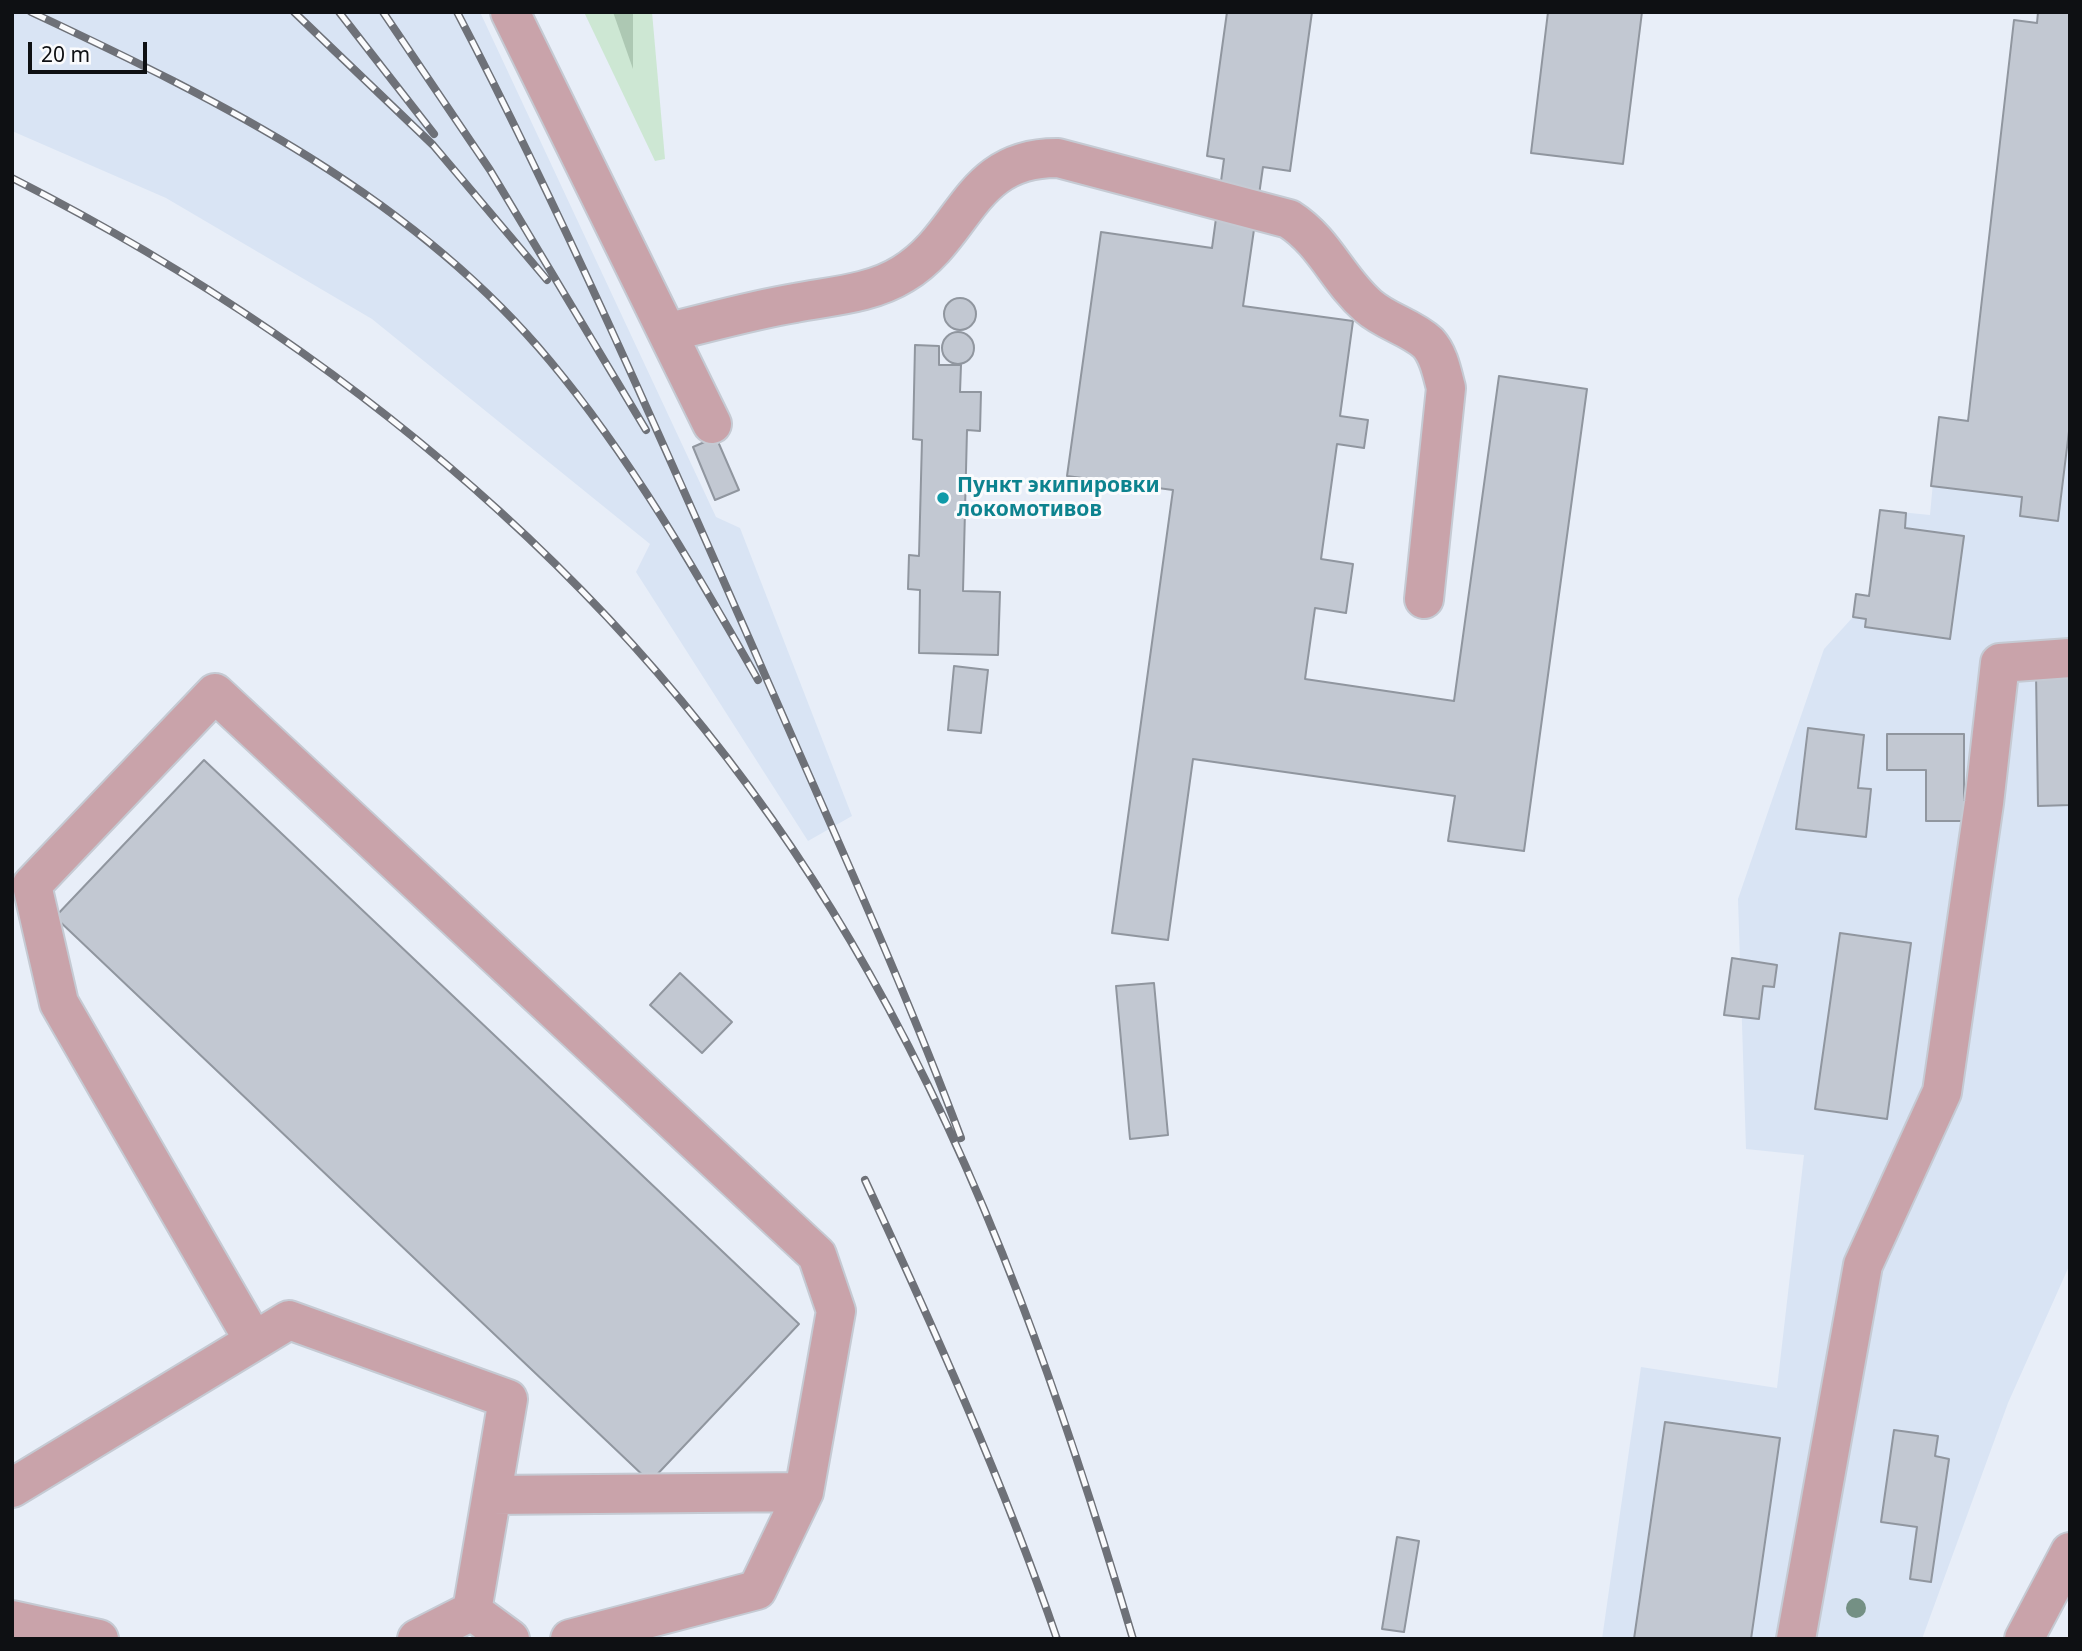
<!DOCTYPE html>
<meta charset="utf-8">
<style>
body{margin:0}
#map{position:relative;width:2082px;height:1651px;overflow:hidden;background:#e8eef8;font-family:"Noto Sans",sans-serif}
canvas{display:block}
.frame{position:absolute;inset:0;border:14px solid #0e1013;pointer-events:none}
.scale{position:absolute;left:28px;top:42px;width:119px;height:32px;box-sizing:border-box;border:4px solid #0e1013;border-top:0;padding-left:9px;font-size:21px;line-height:24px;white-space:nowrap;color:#0e1013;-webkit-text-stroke:5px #fafbfd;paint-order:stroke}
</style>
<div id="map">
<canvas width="2082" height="1651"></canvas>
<div class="frame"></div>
<div class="scale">20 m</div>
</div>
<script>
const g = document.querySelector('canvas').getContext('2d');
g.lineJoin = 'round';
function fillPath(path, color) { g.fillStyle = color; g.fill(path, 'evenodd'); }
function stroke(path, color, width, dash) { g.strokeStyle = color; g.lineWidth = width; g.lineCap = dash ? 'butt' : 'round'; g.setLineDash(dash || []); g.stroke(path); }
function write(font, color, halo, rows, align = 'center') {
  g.font = font + ' "Noto Sans",sans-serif'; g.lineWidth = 6; g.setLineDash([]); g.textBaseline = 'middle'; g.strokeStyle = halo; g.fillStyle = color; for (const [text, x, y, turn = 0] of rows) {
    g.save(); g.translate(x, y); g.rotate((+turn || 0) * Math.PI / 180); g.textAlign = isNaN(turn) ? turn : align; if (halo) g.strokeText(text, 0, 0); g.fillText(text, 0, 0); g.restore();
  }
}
fillPath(new Path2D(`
 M12,12H480L716,517L740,528L852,816L808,841L636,572L650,544L372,319L166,198L12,131Z
 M2038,12H2070V1264L2008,1403L1922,1639H1602L1641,1367L1777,1388L1804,1155L1746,1149L1738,899L1824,649L1853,617L1856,594L1869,596L1880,510L1930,515L1939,417L1968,420L2014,20L2036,23Z`), '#d9e4f4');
fillPath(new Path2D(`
 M584,12H652L665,159L655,161Z`), '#cde7d3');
fillPath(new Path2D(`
 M613,12H633V69Z`), '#adc8b3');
const building = new Path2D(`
 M1227,12H1312L1290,171L1263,167L1243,306L1353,321L1340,416L1368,420L1364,448L1337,444L1321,559L1353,564L1346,613L1315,608L1305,679L1454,701L1499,376L1587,389L1524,851L1448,841L1455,796L1193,759L1168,940L1112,933L1173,490L1067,476L1101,232L1212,248L1224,159L1207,156Z
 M1548,12H1642L1623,164L1531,153Z
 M2038,12H2070V423L2058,521L2020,516L2022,497L1931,486L1939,417L1968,421L2014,20L2037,23Z
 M944 314a16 16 0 1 1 32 0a16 16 0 1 1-32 0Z
 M942 348a16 16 0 1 1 32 0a16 16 0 1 1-32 0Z
 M915,345L939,346V365H961L960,392H981L980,431L967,430L963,591L1000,592L998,655L919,653L920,590L908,589L909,555L919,556L922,440L913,439Z
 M716,437L739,490L715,500L693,447Z
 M1880,510L1906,513L1905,528L1964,536L1950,639L1865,627L1866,619L1853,617L1856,594L1869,596Z
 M954,666L988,670L981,733L948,730Z
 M2036,673H2070V805L2038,806Z
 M1808,728L1864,735L1858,788L1871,789L1866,837L1796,829Z
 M1887,734H1964V821H1926V770H1887Z
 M204,760L799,1324L650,1482L55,917Z
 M1840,933L1911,943L1887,1119L1815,1109Z
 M1732,958L1777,965L1774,987L1763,986L1759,1019L1724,1015Z
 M680,973L732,1022L702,1053L650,1005Z
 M1154,983L1168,1135L1130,1139L1116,986Z
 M1665,1422L1780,1438L1751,1639H1634Z
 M1894,1430L1938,1436L1935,1456L1949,1459L1931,1582L1910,1579L1917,1527L1881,1522Z
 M1397,1537L1419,1541L1404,1632L1382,1629Z`);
fillPath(building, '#c2c8d2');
stroke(building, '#90969f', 2);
const minor = new Path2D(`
 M510,12L712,424
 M669,332C711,322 753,310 795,303C831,296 871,294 903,274C967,235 968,157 1058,158L1289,219C1325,242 1337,279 1368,306C1386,322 1411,327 1428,343C1439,355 1442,373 1446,388L1424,599
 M254,1341L59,1003L32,885L215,693L817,1255L836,1311L804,1492L757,1590L570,1639
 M12,1488L289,1320L508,1399L472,1611L417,1639
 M492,1495L804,1492
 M472,1611L510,1639
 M12,1620L99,1639
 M1796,1639L1863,1265L1942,1092L1984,803L2000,663L2070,658
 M2024,1639L2070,1552`);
stroke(minor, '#c5cad3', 42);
stroke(minor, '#c9a3aa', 38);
const rail = new Path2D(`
 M31,12C221,101 413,196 550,361C631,458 695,570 758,680
 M294,12L433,145L547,280
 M339,12L434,134
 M383,12L490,170L646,430
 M457,12C567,223 662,441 758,659C827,818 900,975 961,1138
 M12,178C368,359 672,622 869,973C987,1181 1065,1410 1133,1639
 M865,1180C935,1331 1003,1481 1057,1639`);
stroke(rail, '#6e7178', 8);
stroke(rail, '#fafbfd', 5, [16]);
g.fillStyle = '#749084';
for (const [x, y] of [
 [1856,1608]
]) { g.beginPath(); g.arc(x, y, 10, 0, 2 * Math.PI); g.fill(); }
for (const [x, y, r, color] of [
 [943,498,7,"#0f9aa8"]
]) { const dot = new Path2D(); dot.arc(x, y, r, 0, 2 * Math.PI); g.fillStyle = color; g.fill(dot); stroke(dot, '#fafbfd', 2.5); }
write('bold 21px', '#0d838f', '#fafbfd', [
 ["Пункт экипировки",957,486],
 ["локомотивов",957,510]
], 'left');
</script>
